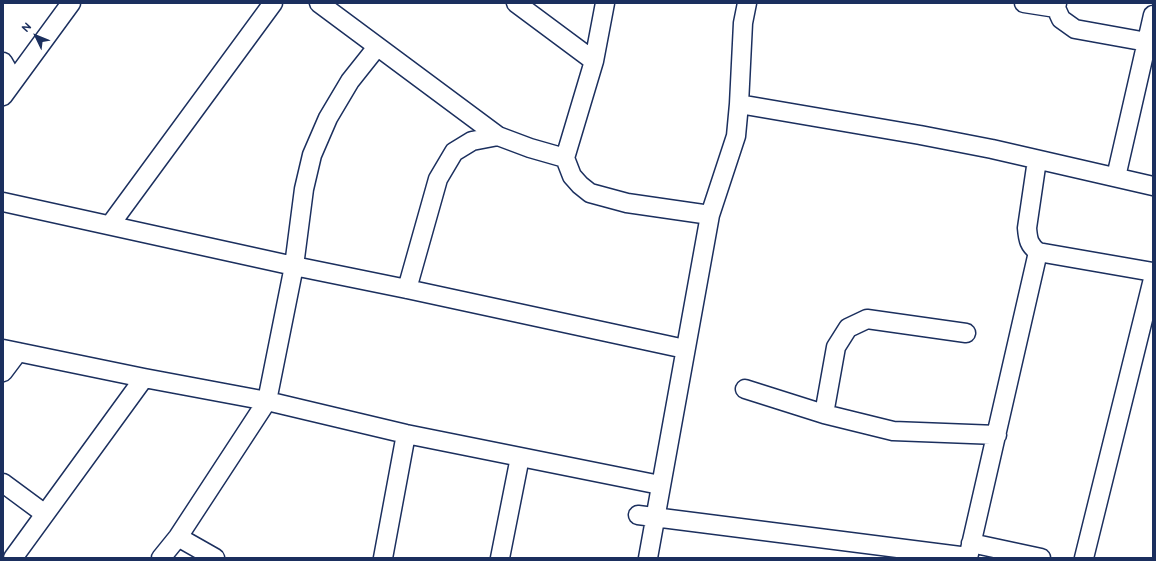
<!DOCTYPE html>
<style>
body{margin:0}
#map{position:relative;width:1156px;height:561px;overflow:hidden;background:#fff;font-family:"Balsamiq Sans",sans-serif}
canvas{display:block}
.frame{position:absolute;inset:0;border:4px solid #1b2f5e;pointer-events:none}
.north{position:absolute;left:16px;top:16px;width:40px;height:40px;-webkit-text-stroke:3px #fff;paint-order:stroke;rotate:313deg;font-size:11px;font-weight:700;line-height:16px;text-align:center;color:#1b2f5e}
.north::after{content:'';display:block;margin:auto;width:14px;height:18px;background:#1b2f5e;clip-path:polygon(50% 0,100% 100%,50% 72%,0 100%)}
</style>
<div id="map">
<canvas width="1156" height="561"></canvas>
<div class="frame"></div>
<div class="north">N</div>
</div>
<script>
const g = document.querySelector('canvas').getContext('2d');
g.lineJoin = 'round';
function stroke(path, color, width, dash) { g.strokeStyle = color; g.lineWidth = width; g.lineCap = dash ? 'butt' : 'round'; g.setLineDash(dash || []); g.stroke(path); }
const minor = new Path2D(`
 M319,3L498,136L530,148L565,158L572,176L580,185L590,193L627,203L710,215
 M516,3L594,61
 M1024,3L1056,8
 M1057,3L1056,8L1061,19L1075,29L1147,42
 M3,62L14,81
 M3,96L71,3
 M739,104L920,135L992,149L1153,186
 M565,158L594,61L605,3
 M1037,160L1027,228C1028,240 1029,245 1038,252L1153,272
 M1116,177L1153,15
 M3,202L294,266L407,289L685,349
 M110,225L273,3
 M407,289L438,179L454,152L472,141L498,136
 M3,349L144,378L267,401L406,434L660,485
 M3,372L18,352
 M745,389L824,414L893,431L997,435
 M824,414L836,347L848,328L867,319L966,333
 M3,483L45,514
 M638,515L968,557
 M178,537L215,558
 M971,543L1041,558
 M13,558L144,378
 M161,558L178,537L267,401L294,266L304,189L312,155L328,118L350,81L377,47
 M383,558L406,434
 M500,558L520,457
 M648,558L710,215L736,136L739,104L743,23L747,3
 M968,558L1038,252
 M1084,558L1153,279`);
stroke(minor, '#1b2f5e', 21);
stroke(minor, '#fff', 18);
</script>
